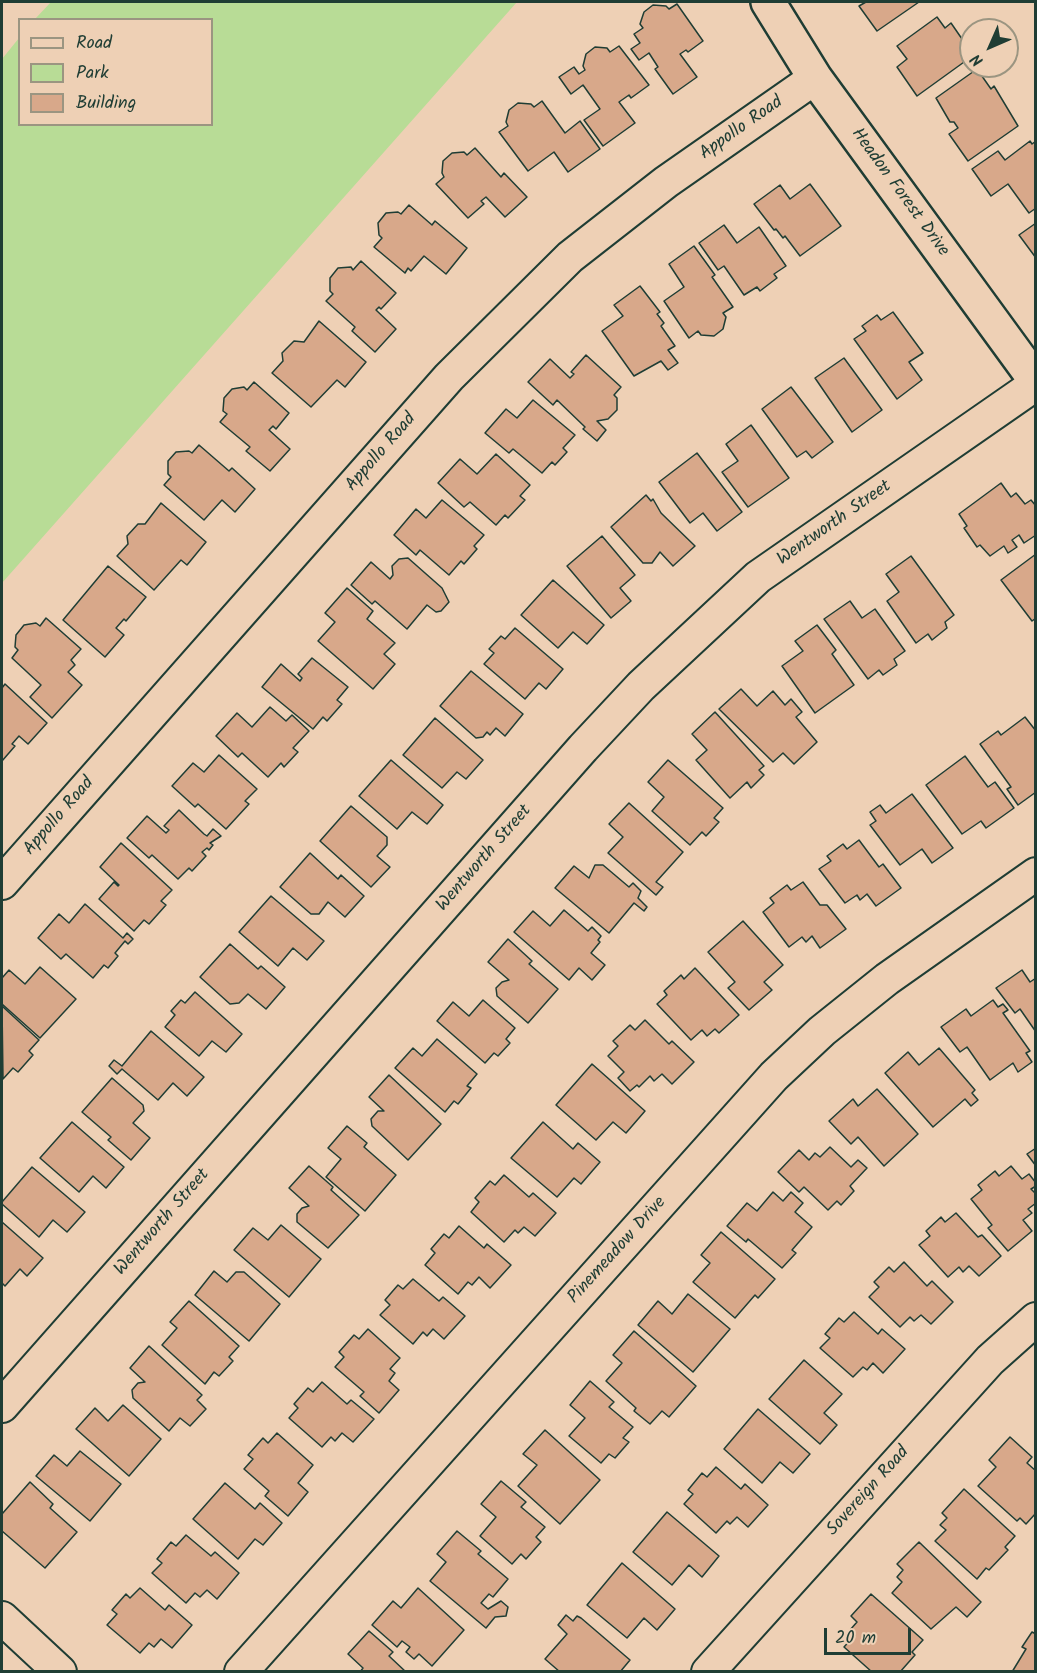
<!DOCTYPE html>
<style>
body{margin:0}
#map{position:relative;width:1037px;height:1673px;overflow:hidden;background:#eed0b5;font-family:Kalam,sans-serif}
canvas{display:block}
.frame{position:absolute;inset:0;border:3px solid #1f3d34;pointer-events:none}
.legend{position:absolute;left:18px;top:18px;width:195px;height:108px;box-sizing:border-box;background:#eed0b5;border:2px solid #9b9581;margin:0;padding:8px 10px;list-style:none;font-size:18px;color:#1f3d34}
.legend li{display:flex;align-items:center;gap:12px;height:30px}
.legend b{width:30px;border:2px solid #9b9581}
.north{position:absolute;left:959px;top:18px;width:60px;height:60px;box-sizing:border-box;background:#eed0b5;border:2px solid #9b9581;border-radius:50%;rotate:225deg;font-size:16px;font-weight:700;line-height:24px;text-align:center;color:#1f3d34}
.north::after{content:'';display:block;margin:auto;width:21px;height:27px;background:#1f3d34;clip-path:polygon(50% 0,100% 100%,50% 72%,0 100%)}
.scale{position:absolute;left:824px;top:1628px;width:87px;height:27px;box-sizing:border-box;border:3px solid #1f3d34;border-top:0;padding-left:8px;font-size:18px;line-height:21px;white-space:nowrap;color:#1f3d34;-webkit-text-stroke:4px #eed0b5;paint-order:stroke}
</style>
<div id="map">
<canvas width="1037" height="1673"></canvas>
<div class="frame"></div>
<ul class="legend">
<li><b style="height:8px;background:#eed0b5"></b>Road</li>
<li><b style="height:16px;background:#b8dc96"></b>Park</li>
<li><b style="height:16px;background:#d8a88a"></b>Building</li>
</ul>
<div class="north">N</div>
<div class="scale">20 m</div>
</div>
<script>
const g = document.querySelector('canvas').getContext('2d');
g.lineJoin = 'round';
function fillPath(path, color) { g.fillStyle = color; g.fill(path, 'evenodd'); }
function stroke(path, color, width, dash) { g.strokeStyle = color; g.lineWidth = width; g.lineCap = dash ? 'butt' : 'round'; g.setLineDash(dash || []); g.stroke(path); }
function write(font, color, halo, rows, align = 'center') {
  g.font = font + ' Kalam,sans-serif'; g.lineWidth = 5; g.setLineDash([]); g.textBaseline = 'middle'; g.strokeStyle = halo; g.fillStyle = color; for (const [text, x, y, turn = 0] of rows) {
    g.save(); g.translate(x, y); g.rotate((+turn || 0) * Math.PI / 180); g.textAlign = isNaN(turn) ? turn : align; if (halo) g.strokeText(text, 0, 0); g.fillText(text, 0, 0); g.restore();
  }
}
fillPath(new Path2D(`
 M51,2H517L2,583V59L19,38L20,124H212V20L35,19Z`), '#b8dc96');
const building = new Path2D(`
 M866,2H919L877,31L859,6Z
 M677,4L703,41L688,52L686,50L680,54L697,77L673,94L655,69L658,67L649,53L639,60L631,49L640,43L634,34L643,28L640,24L644,12L653,5L666,6L669,9Z
 M937,17L945,28L951,23L971,52V57L917,96L897,67L907,59L897,46Z
 M619,46L649,85L631,98L629,95L619,102L635,123L603,146L584,120L600,109L583,85L571,94L559,77L574,67L579,74L585,70L583,66L586,54L595,47L607,48L610,52Z
 M977,69L991,89L994,86L1018,126L968,161L949,134L958,128L954,122H950L936,98Z
 M542,101L565,133L580,121L600,149L568,172L554,152L528,171L499,132L508,126L506,122L509,110L518,103L531,104L534,107Z
 M1030,141L1032,144L1036,141V208L1029,213L1008,184L991,196L972,169L998,151L1005,160Z
 M475,148L501,177L504,173L527,197L505,217L486,197L481,201L484,204L468,218L436,184L444,177L442,173L443,161L452,153L464,152L467,155Z
 M810,184L841,226L800,256L785,236L783,238L776,229L774,230L754,204L780,185L790,199Z
 M409,205L432,225L435,221L467,248L446,274L424,256L411,271L408,268L405,273L374,247L382,238L379,235L378,223L386,213L398,212L401,214Z
 M1036,223V258L1019,235Z
 M724,225L737,243L759,227L786,266L774,274L777,278L760,291L757,287L744,295L724,266L718,270L699,243Z
 M694,246L715,275L712,277L733,307L723,313L726,317L723,329L714,336L701,335L698,331L689,338L664,301L684,287L669,264Z
 M361,261L396,293L381,309L379,307L376,310L396,329L375,352L352,331L355,327L326,301L333,294L330,291V278L338,268L351,267L353,270Z
 M640,286L660,312L657,314L664,323L661,326L675,346L668,350L678,363L668,370L661,361L634,376L602,331L623,316L614,305Z
 M893,312L923,353L909,362L922,380L897,399L854,339L866,331L862,326L877,315L881,320Z
 M319,321L366,362L345,387L337,380L311,407L272,373L283,361L282,353L294,341L304,342Z
 M586,355L621,387L614,395L617,398V410L608,419L597,421L606,430L597,441L583,429L585,427L557,400L553,405L528,382L550,359L570,378L574,374L571,372Z
 M844,358L882,410L852,432L815,378Z
 M254,382L289,413L276,429L273,426L269,430L290,449L270,471L246,451L250,447L220,422L227,414L223,411L224,398L232,389L244,387L247,390Z
 M791,387L833,442L812,458L806,451L797,457L762,409Z
 M533,400L575,435L563,448L567,452L555,465L552,462L542,473L513,449L509,453L485,433L506,409L517,418Z
 M751,425L789,478L748,507L722,472L738,461L726,444Z
 M199,445L229,471L232,468L255,489L235,512L222,500L204,520L164,485L171,477L168,474V461L176,452L189,451L192,453Z
 M697,453L742,512L717,531L703,513L690,523L659,482Z
 M496,454L530,485L520,496L525,500L508,518L505,515L496,525L470,502L464,507L438,483L460,459L477,474Z
 M1001,483L1011,497L1016,493L1025,504L1031,500L1036,506V535L1024,543L1019,535L1012,540L1017,547L1008,553L1004,546L990,556L980,545L977,547L964,528L967,526L959,514Z
 M646,495L651,501L653,499L661,513L695,546L673,566L660,552L652,563H643L611,527Z
 M442,500L484,535L474,546L477,549L464,564L461,561L449,575L420,550L416,555L394,535L416,509L426,518Z
 M161,503L206,542L187,565L181,560L154,590L117,556L128,544L127,536L138,524H145Z
 M602,536L635,575L620,588L631,601L611,618L567,566Z
 M1036,554V618L1032,621L1001,580Z
 M911,556L954,615L945,622L947,628L932,640L928,634L916,643L887,601L899,592L886,574Z
 M408,558L442,588L449,602L441,611L436,612L427,605L407,629L375,601L372,604L351,585L371,562L390,579L393,575L392,566L399,559Z
 M108,566L146,597L126,621L124,619L116,628L124,635L105,657L63,620Z
 M553,580L604,625L587,644L573,632L558,648L521,615Z
 M347,588L373,611L367,619L395,643L384,654L395,664L373,689L318,641L335,622L325,613Z
 M850,601L862,618L875,609L905,651L894,659L897,665L883,675L879,670L868,679L824,619Z
 M46,618L81,649L71,660L75,665L68,672L82,685L52,718L30,697L41,685L12,658L18,650L15,647L16,635L24,625L36,623L40,626Z
 M817,625L836,650L832,654L854,685L815,713L782,666L803,651L795,641Z
 M515,628L563,669L546,689L539,683L525,699L484,664L494,653L489,649L501,636L505,639Z
 M312,658L348,687L337,700L342,704L327,721L323,717L313,729L262,687L281,664L300,681L302,678L298,674Z
 M471,671L523,714L505,736L496,728L490,735L487,732L483,737L476,738L440,706Z
 M5,684L47,723L28,744L19,736L12,744L15,746L2,761V688Z
 M741,689L757,706L773,691L785,705L791,699L802,712L796,717L817,742L794,764L783,753L773,762L719,709Z
 M270,707L286,721L292,715L309,731L293,748L298,752L284,767L281,763L268,777L242,753L238,757L216,736L237,713L252,727Z
 M715,712L764,766L759,770L764,775L751,788L747,782L730,798L696,760L707,750L692,734Z
 M1025,717L1036,731V792L1018,805L1007,789L1011,787L980,744L998,731L1001,735Z
 M435,718L483,760L466,779L457,772L442,788L403,755Z
 M219,755L257,789L245,801L249,804L226,829L198,804L195,807L172,786L193,763L204,772Z
 M965,756L988,787L995,782L1014,808L986,828L981,821L962,834L926,785Z
 M391,760L443,805L427,824L412,812L397,829L359,796Z
 M668,760L723,808L714,818L719,822L706,836L702,832L690,845L652,811L664,797L648,782Z
 M912,794L953,848L932,863L922,849L900,865L870,825L876,821L870,812L880,805L886,813Z
 M629,803L683,852L656,882L663,887L656,895L608,853L623,837L609,824Z
 M351,806L387,837V845L377,856L390,867L371,887L320,841Z
 M179,810L204,834L207,836L213,829L221,836L210,843L213,845L209,850L207,848L202,852L206,856L192,871L189,868L178,879L152,855L149,858L127,838L147,816L166,833L169,830L164,826Z
 M859,840L879,867L883,864L901,888L876,906L867,894L860,900L857,895L845,903L819,869L831,861L827,856L843,844L847,849Z
 M121,843L172,890L161,901L166,905L149,924L144,920L134,931L99,899L114,882L118,886L119,885L100,867Z
 M310,853L338,879L341,875L364,896L345,917L328,902L319,914H311L280,887Z
 M595,865H603L629,887L633,883L641,891L638,898L647,907L644,911L634,903L609,933L555,888L574,866L589,878Z
 M803,882L820,905H827L846,929L820,948L812,936L806,942L802,937L789,947L763,912L774,903L770,898L787,885L791,890Z
 M271,896L324,941L307,960L293,948L278,966L239,932Z
 M85,904L123,938L127,933L133,939L128,944L125,941L115,953L118,956L108,968L104,965L93,978L66,954L61,959L38,938L59,914L69,923Z
 M564,910L588,931L592,927L601,936L598,940L600,942L591,953L605,965L592,980L579,968L569,980L514,932L533,911L550,926Z
 M743,921L783,965L764,982L772,990L749,1010L728,988L735,982L708,952Z
 M508,939L532,961L529,964L558,989L528,1023L497,996L496,988L502,982L509,980L488,962Z
 M230,944L258,969L261,966L285,987L266,1009L248,994L239,1003L230,1004L200,977Z
 M40,967L76,999L40,1038L2,1004V978L9,970L25,984Z
 M695,968L739,1015L719,1033L715,1029L707,1036L702,1030L691,1040L657,1004L667,995L664,991L681,975L684,979Z
 M1022,970L1030,982L1036,978V1032L1020,1009L1015,1013L996,988Z
 M195,992L242,1034L226,1052L212,1041L199,1056L165,1027L175,1015L171,1011L181,1000L185,1003Z
 M483,1000L515,1028L506,1039L510,1043L498,1056L494,1053L485,1063L437,1021L453,1002L469,1016Z
 M993,1000L998,1007L1003,1004L1008,1010L1003,1013L1030,1051L1026,1053L1032,1062L1018,1072L1013,1063L990,1080L967,1047L960,1052L941,1027L966,1009L971,1016Z
 M2,1006L39,1040L29,1051L33,1055L18,1072L13,1068L3,1079Z
 M645,1020L669,1044L672,1041L694,1062L672,1084L662,1074L654,1081L650,1076L639,1087L637,1085L630,1091L618,1078L624,1072L608,1056L618,1046L613,1041L630,1025L635,1030Z
 M151,1031L204,1077L187,1096L173,1083L158,1100L122,1069L117,1074L109,1066L114,1060L122,1066Z
 M437,1039L477,1074L467,1086L471,1088L458,1104L454,1101L445,1112L395,1068L413,1048L422,1056Z
 M939,1048L975,1090L972,1093L978,1100L971,1106L965,1099L933,1127L885,1073L908,1052L919,1065Z
 M592,1064L645,1111L626,1133L613,1122L596,1140L556,1105Z
 M389,1075L441,1124L408,1160L372,1126L371,1119L378,1111H384L369,1097Z
 M112,1078L143,1105L144,1111L133,1123L150,1138L131,1160L108,1140L111,1137L82,1112Z
 M877,1089L918,1134L884,1166L858,1137L851,1144L829,1121L853,1099L858,1106Z
 M72,1122L124,1167L106,1188L93,1176L79,1192L40,1158Z
 M543,1122L573,1149L578,1143L600,1162L581,1184L574,1178L557,1197L511,1158Z
 M347,1126L367,1143L364,1147L396,1175L365,1211L326,1177L341,1159L328,1148Z
 M830,1147L851,1167L858,1160L867,1168L850,1186L854,1191L841,1205L837,1201L828,1210L804,1187L799,1192L778,1172L799,1150L809,1160L815,1153L820,1157Z
 M1036,1148V1166L1027,1154Z
 M309,1166L333,1187L331,1190L359,1215L328,1248L297,1222V1214L302,1208L309,1206L289,1188Z
 M1011,1166L1022,1179L1029,1174L1036,1183V1186L1031,1189L1036,1194V1203L1028,1209L1032,1213L1023,1220L1032,1231L1008,1251L988,1228L992,1225L971,1199L982,1190L978,1185L995,1171L999,1176Z
 M32,1167L85,1212L67,1232L53,1220L39,1237L2,1204V1202Z
 M504,1175L529,1197L533,1193L556,1213L535,1236L524,1227L518,1233L515,1230L504,1242L471,1212L479,1202L475,1198L490,1181L495,1185Z
 M773,1192L783,1201L791,1192L803,1203L795,1212L812,1227L792,1250L796,1253L782,1268L748,1239L746,1242L727,1226L747,1203L757,1211Z
 M956,1213L978,1237L982,1235L1001,1256L979,1276L969,1266L963,1272L959,1267L948,1277L919,1245L930,1236L926,1231L941,1217L945,1222Z
 M2,1222L43,1258L27,1276L20,1269L5,1286L2,1283Z
 M281,1225L321,1259L289,1297L234,1250L253,1228L268,1240Z
 M459,1226L484,1248L487,1244L511,1265L490,1288L479,1277L472,1285L468,1282L458,1294L425,1265L435,1253L431,1249L444,1234L449,1238Z
 M721,1232L775,1279L758,1298L755,1295L735,1318L693,1282L710,1263L701,1255Z
 M904,1262L927,1286L932,1281L953,1302L931,1324L921,1315L914,1321L910,1317L900,1327L869,1297L879,1287L874,1282L889,1267L894,1272Z
 M214,1271L227,1282L236,1272H244L280,1304L249,1341L195,1295Z
 M413,1279L439,1301L443,1297L465,1316L444,1339L433,1329L427,1336L423,1332L413,1344L380,1315L390,1305L385,1300L398,1285L403,1289Z
 M688,1294L730,1329L693,1372L638,1325L658,1301L672,1314Z
 M189,1301L239,1346L229,1357L233,1361L219,1376L214,1372L205,1384L162,1345L177,1328L170,1322Z
 M854,1312L878,1334L882,1329L905,1349L883,1373L873,1363L867,1370L863,1367L853,1377L820,1348L830,1338L825,1334L839,1318L844,1322Z
 M368,1329L400,1358L390,1369L395,1373L389,1381L399,1390L379,1413L360,1396L364,1392L335,1367L344,1357L339,1352L354,1335L359,1339Z
 M634,1331L696,1386L669,1417L662,1411L650,1424L634,1411L636,1408L606,1381L622,1363L613,1355Z
 M149,1346L202,1395L197,1400L206,1409L190,1426L180,1418L169,1431L133,1398L132,1390L138,1383L145,1382L130,1368Z
 M804,1360L842,1394L824,1413L837,1425L820,1444L769,1399Z
 M590,1381L614,1402L609,1407L633,1427L623,1438L629,1442L615,1458L609,1454L601,1463L569,1436L585,1418L570,1405Z
 M322,1382L347,1404L351,1400L374,1419L353,1442L342,1433L335,1441L331,1437L322,1447L289,1418L298,1408L294,1404L308,1388L313,1392Z
 M123,1405L161,1439L129,1476L76,1429L95,1408L108,1421Z
 M758,1409L810,1454L793,1473L780,1462L762,1483L724,1449Z
 M545,1430L600,1480L560,1524L518,1486L537,1465L523,1454Z
 M277,1433L313,1465L298,1483L308,1492L288,1516L265,1496L269,1491L244,1469L253,1459L248,1455L263,1438L268,1443Z
 M1010,1437L1032,1457L1027,1463L1036,1471V1513L1026,1524L1020,1518L1017,1521L978,1486L996,1467L989,1460Z
 M80,1451L121,1484L90,1521L36,1476L54,1455L67,1466Z
 M716,1467L741,1489L745,1484L768,1505L748,1527L737,1517L730,1524L727,1521L716,1533L684,1504L693,1494L688,1490L702,1473L707,1477Z
 M501,1481L526,1502L521,1507L545,1527L536,1537L541,1542L526,1559L521,1554L512,1564L480,1536L496,1517L481,1504Z
 M30,1482L53,1504L50,1508L77,1532L45,1568L2,1531V1514Z
 M225,1483L255,1509L260,1503L282,1523L263,1545L255,1539L238,1559L193,1519Z
 M964,1489L1015,1536L1005,1547L1008,1550L989,1570L986,1568L977,1579L935,1541L946,1530L940,1525L947,1518L942,1513Z
 M667,1512L719,1556L702,1577L689,1565L672,1585L633,1552Z
 M457,1531L481,1551L478,1554L508,1579L493,1597L489,1594L481,1603L488,1609L501,1601L508,1607L506,1616L495,1617L486,1628L430,1581L446,1562L437,1554Z
 M186,1535L211,1556L215,1552L239,1573L217,1599L207,1590L200,1597L195,1593L186,1603L152,1573L162,1563L157,1559L171,1542L176,1546Z
 M919,1542L981,1602L967,1617L956,1607L931,1629L892,1593L902,1582L897,1577L903,1570L897,1564Z
 M622,1563L675,1609L657,1630L644,1618L627,1638L587,1605Z
 M140,1588L165,1610L169,1605L192,1625L172,1648L161,1639L154,1647L149,1643L140,1653L107,1625L117,1614L112,1610L126,1594L130,1598Z
 M418,1588L464,1630L432,1666L419,1654L414,1659L406,1652L410,1647L402,1641L397,1647L372,1625L393,1601L401,1608Z
 M871,1594L923,1640L912,1652L915,1655L900,1672H872L844,1647L855,1635L850,1630L857,1622L851,1616Z
 M566,1615L573,1621L577,1616L581,1618L630,1660L620,1672H560L545,1659L567,1634L558,1625Z
 M369,1631L393,1652L389,1656L406,1672H360L363,1668L348,1654Z
 M1032,1632L1036,1634V1672H1012L1026,1649L1022,1647Z`);
fillPath(building, '#d8a88a');
stroke(building, '#1f3d34', 1.5);
const street = new Path2D(`
 M2,883L449,377L570,257L666,182L815,78
 M2,1406L583,748L641,686L758,577L1036,384
 M2,1618L60,1672
 M241,1672L774,1076L822,1031L887,979L1036,874
 M708,1672L990,1360L1036,1319`);
const secondary = new Path2D(`
 M768,2L815,78L1036,381`);
stroke(street, '#1f3d34', 36);
stroke(secondary, '#1f3d34', 38);
stroke(street, '#eed0b5', 32);
stroke(secondary, '#eed0b5', 33);
write('18px', '#1f3d34', '#eed0b5', [
 ["Appollo Road",742,129,-35],
 ["Headon Forest Drive",899,193,54],
 ["Appollo Road",382,453,-49],
 ["Wentworth Street",835,524,-35],
 ["Appollo Road",60,817,-49],
 ["Wentworth Street",485,859,-49],
 ["Wentworth Street",163,1223,-49],
 ["Pinemeadow Drive",618,1251,-48],
 ["Sovereign Road",869,1492,-48]
]);
</script>
